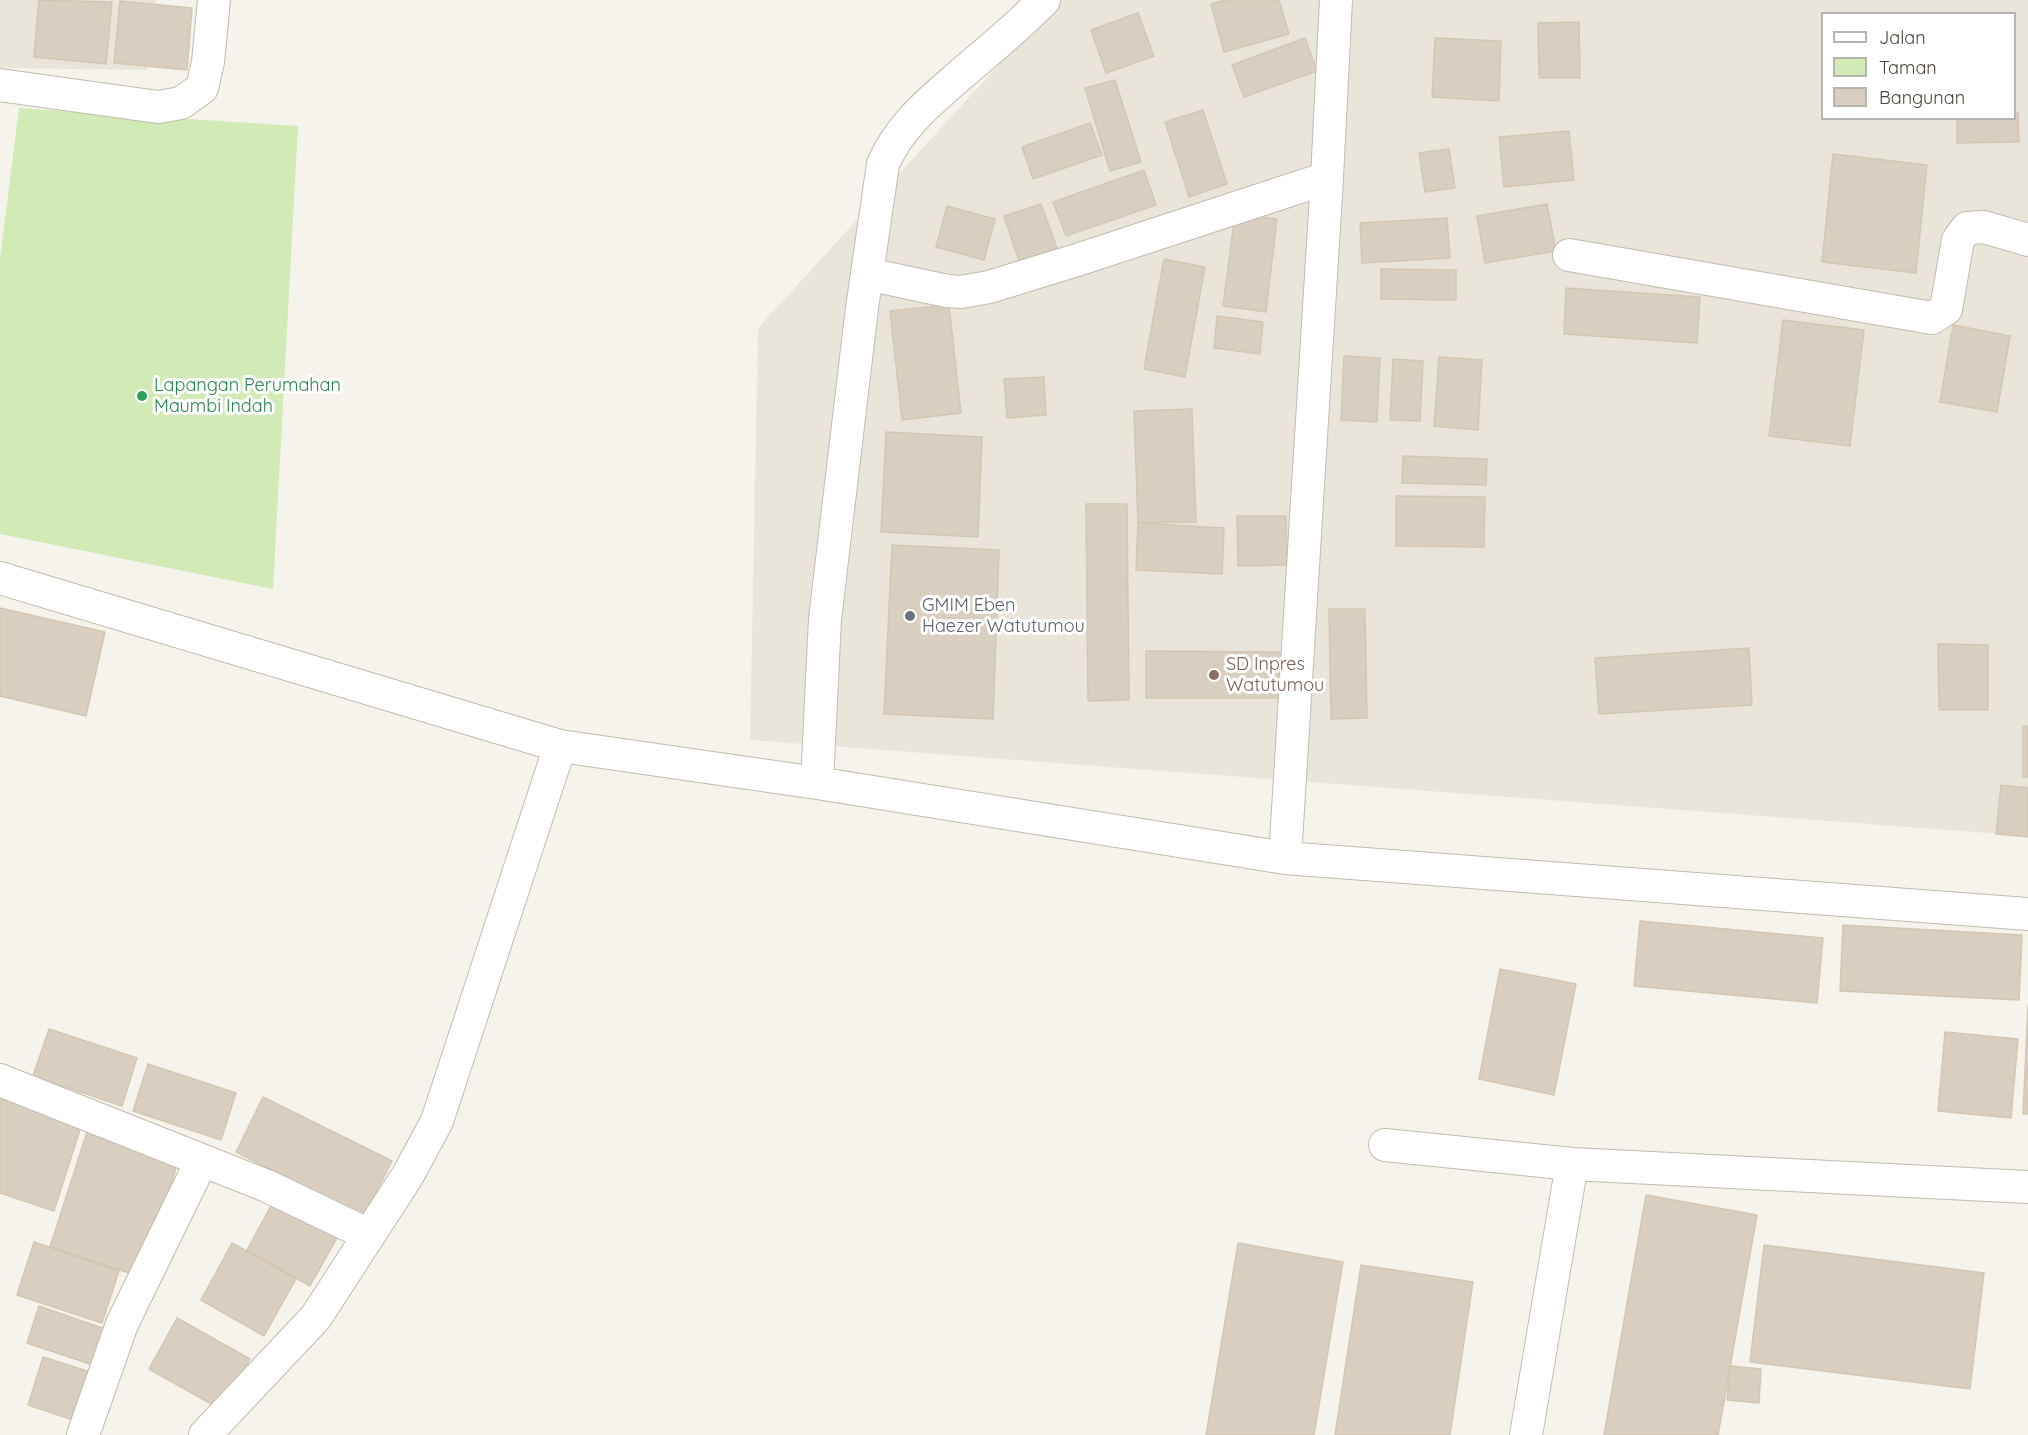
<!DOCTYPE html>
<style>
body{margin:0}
#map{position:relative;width:2028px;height:1435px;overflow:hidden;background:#f6f3ec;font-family:Quicksand,sans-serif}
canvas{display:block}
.legend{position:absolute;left:1821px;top:12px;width:195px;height:108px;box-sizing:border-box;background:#fff;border:2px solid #b7b4b0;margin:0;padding:8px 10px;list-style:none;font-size:18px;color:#4b4439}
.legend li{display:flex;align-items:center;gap:12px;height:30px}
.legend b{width:30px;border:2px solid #b7b4b0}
</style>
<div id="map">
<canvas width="2028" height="1435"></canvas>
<ul class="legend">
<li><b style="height:8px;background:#fff"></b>Jalan</li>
<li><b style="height:16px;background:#d2eab5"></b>Taman</li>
<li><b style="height:16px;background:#d8cfc1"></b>Bangunan</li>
</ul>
</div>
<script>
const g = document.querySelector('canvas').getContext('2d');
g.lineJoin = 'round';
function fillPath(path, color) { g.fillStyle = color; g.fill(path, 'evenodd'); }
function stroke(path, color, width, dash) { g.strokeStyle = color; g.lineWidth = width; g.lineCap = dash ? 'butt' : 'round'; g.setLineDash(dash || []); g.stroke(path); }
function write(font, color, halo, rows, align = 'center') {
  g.font = font + ' Quicksand,sans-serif'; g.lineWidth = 6; g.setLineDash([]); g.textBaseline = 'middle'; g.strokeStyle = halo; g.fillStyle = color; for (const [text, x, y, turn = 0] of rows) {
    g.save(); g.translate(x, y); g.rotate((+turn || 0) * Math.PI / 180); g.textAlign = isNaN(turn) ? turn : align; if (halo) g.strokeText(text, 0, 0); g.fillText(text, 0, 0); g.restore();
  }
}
fillPath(new Path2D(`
 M0,0H156L147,70L0,68Z
 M1058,0H2028V836L750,740L758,328ZM1822,14H2014V118H1822Z`), '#eae5da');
fillPath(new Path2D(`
 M19,108L298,126L273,589L0,534V258Z`), '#d2eab5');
const building = new Path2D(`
 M39,0L112,2L106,64L34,57Z
 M1225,0H1279L1289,34L1224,52L1211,4Z
 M120,1L192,8L187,70L114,63Z
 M1138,13L1154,56L1106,73L1091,30Z
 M1579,22L1580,78H1539L1538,23Z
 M1305,38L1317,71L1244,97L1232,65Z
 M1435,38L1501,41L1499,101L1432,97Z
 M1115,80L1141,162L1110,171L1085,88Z
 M1203,110L1227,184L1189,197L1165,122Z
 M2014,113H2018L2019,142L1957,143V118H2014Z
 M1090,123L1102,155L1033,179L1022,147Z
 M1569,131L1574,180L1504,187L1499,137Z
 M1449,149L1455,188L1425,192L1419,153Z
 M1833,154L1927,165L1916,273L1822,262Z
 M1144,170L1156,205L1066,236L1053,202Z
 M1041,204L1057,248L1019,261L1004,216Z
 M1547,204L1556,251L1485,263L1477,216Z
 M947,206L995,219L984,260L936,247Z
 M1235,214L1277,219L1266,312L1223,306Z
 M1447,218L1450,258L1362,263L1360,223Z
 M1164,259L1205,267L1185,377L1144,369Z
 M1381,269L1456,270V300L1381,299Z
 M1566,288L1700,297L1697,343L1564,334Z
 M949,305L961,413L902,420L890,311Z
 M1217,316L1263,322L1260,354L1214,348Z
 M1783,320L1864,330L1850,446L1769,436Z
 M1953,325L2010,336L1997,412L1940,402Z
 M1344,356L1380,358L1377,422L1341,420Z
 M1439,357L1482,360L1478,430L1434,426Z
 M1393,359L1423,361L1420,421L1390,420Z
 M1044,377L1046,415L1007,418L1004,379Z
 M1192,409L1196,522L1138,523L1134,411Z
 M886,432L982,437L978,537L881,532Z
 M1403,456L1487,459L1486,485L1402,483Z
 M1396,496L1485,497L1484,547L1396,546Z
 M1086,504H1127L1129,700L1088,701Z
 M1237,516H1286L1287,565L1238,566Z
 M1138,523L1224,528L1222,574L1136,570Z
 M892,545L999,550L993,719L884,714Z
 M0,608L105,632L86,716L0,696Z
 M1329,609H1365L1367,718L1331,719Z
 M1938,644L1988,645V710H1939Z
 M1749,648L1752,705L1599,714L1595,658Z
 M1146,651L1282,652V698H1146Z
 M2023,726H2028V777H2023Z
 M2001,785L2028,788V837L1996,834Z
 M1640,921L1823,938L1817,1003L1634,986Z
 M1843,925L2022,935L2019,1000L1840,991Z
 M1500,969L1576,984L1554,1095L1479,1079Z
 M2028,1005V1114H2023Z
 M49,1029L137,1058L122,1106L33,1076Z
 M1945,1032L2018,1039L2011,1118L1938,1111Z
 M148,1064L236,1093L221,1140L133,1111Z
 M0,1092L83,1120L54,1211L0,1193Z
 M263,1097L392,1161L364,1216L236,1152Z
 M88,1129L179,1159L141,1277L50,1247Z
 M278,1193L342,1229L310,1286L247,1250Z
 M1646,1195L1757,1215L1718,1435H1604Z
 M34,1242L119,1271L102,1323L17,1295Z
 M232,1243L296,1279L264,1336L201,1300Z
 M1238,1243L1343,1262L1314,1435H1206Z
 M1764,1245L1984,1273L1970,1389L1750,1362Z
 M1361,1265L1473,1282L1450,1435H1335Z
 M39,1306L105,1329L93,1365L27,1343Z
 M177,1318L250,1359L222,1410L149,1369Z
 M43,1357L97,1374L82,1423L28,1405Z
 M1730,1366L1761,1369L1759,1403L1727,1400Z`);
fillPath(building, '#d8cfc1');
stroke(building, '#d3c7b4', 1.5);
const street = new Path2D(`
 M0,85L158,107L181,103L202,88L208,62L214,0
 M1569,255L1932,318L1946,309L1958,240L1967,228L1984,227L2028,240
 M867,274L947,291L961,292L989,287L1077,260L1327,178
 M0,578L560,746L817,783L1285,858L2028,914
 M817,783L825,619L862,308L883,164C899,127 928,103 958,77C987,52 1017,28 1044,0
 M1285,858L1327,178L1336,0
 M0,1080L267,1186L369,1235
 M1385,1145L1572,1164L2028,1187
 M83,1435L122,1324L201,1162
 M205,1435L316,1317L408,1175L437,1121L560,746
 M1526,1435L1572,1164`);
stroke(street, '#c2bbae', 34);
stroke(street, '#fff', 32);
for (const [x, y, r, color] of [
 [142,396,6,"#2e9e5b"],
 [910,616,6,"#6b7280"],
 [1214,675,6,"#8d6e63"]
]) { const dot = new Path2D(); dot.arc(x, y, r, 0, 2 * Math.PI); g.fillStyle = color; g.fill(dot); stroke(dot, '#fff', 2); }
write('18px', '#27864d', '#fff', [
 ["Lapangan Perumahan",154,386],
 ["Maumbi Indah",154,407]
], 'left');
write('18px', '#5b616d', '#fff', [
 ["GMIM Eben",922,606],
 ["Haezer Watutumou",922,627]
], 'left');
write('18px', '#785e54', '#fff', [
 ["SD Inpres",1226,665],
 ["Watutumou",1226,686]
], 'left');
</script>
